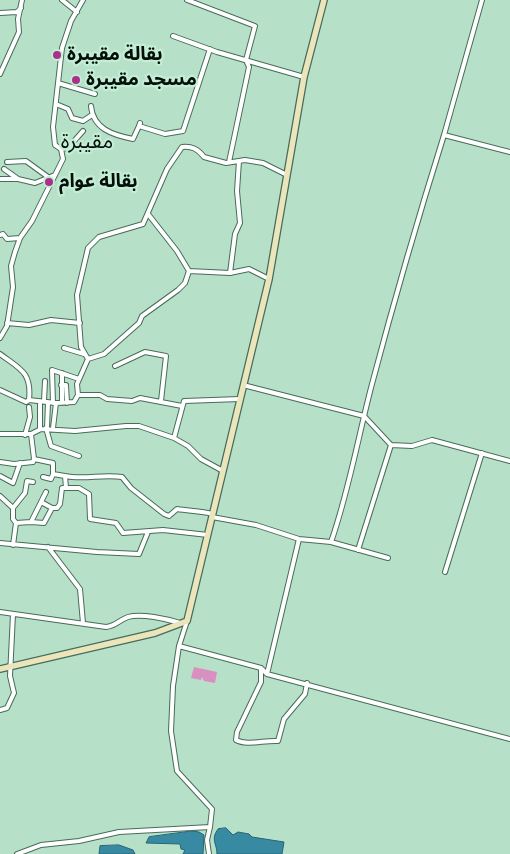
<!DOCTYPE html>
<meta charset="utf-8">
<style>
body{margin:0}
canvas{display:block;background:#b7e0c9}
</style>
<canvas width="510" height="854"></canvas>
<script>
const g = document.querySelector('canvas').getContext('2d');
g.lineJoin = 'round';
function fillPath(path, color) { g.fillStyle = color; g.fill(path, 'evenodd'); }
function stroke(path, color, width, dash) { g.strokeStyle = color; g.lineWidth = width; g.lineCap = dash ? 'butt' : 'round'; g.setLineDash(dash || []); g.stroke(path); }
function write(font, color, halo, rows, align = 'center') {
  g.font = font + ' Signika,"Noto Sans Arabic",sans-serif'; g.lineWidth = 4.5; g.setLineDash([]); g.textBaseline = 'middle'; g.strokeStyle = halo; g.fillStyle = color; for (const [text, x, y, turn = 0] of rows) {
    g.save(); g.translate(x, y); g.rotate((+turn || 0) * Math.PI / 180); g.textAlign = isNaN(turn) ? turn : align; if (halo) g.strokeText(text, 0, 0); g.fillText(text, 0, 0); g.restore();
  }
}
fillPath(new Path2D(`
 M194,667L217,672L215,683L204,681L202,677L201,680L191,678Z`), '#da8fc1');
const water = new Path2D(`
 M226,828L233,835L238,832L249,834L252,837L284,842L282,854H217C217,843 210,840 218,829Z
 M192,831L199,832L204,835L203,854H183L185,850L181,849L180,844L146,843L149,837Z
 M119,845L133,850L135,854H99L100,846Z`);
fillPath(water, '#388aa3');
stroke(water, '#286574', 1);
const street = new Path2D(`
 M62,0L77,12
 M187,0L255,26L246,60L249,67L229,162
 M482,0L444,135L510,152
 M0,13L17,12L21,8
 M173,36L217,52L304,77
 M0,74L19,32L18,19L22,0
 M58,83L95,94
 M56,104L68,109L72,118L83,121L92,115
 M91,106C93,129 113,135 133,139L139,126
 M140,123L139,126L165,134L183,131L210,49
 M61,149L55,145L53,127L62,48L71,21L83,0
 M7,162L26,161L48,177
 M4,169L18,179L35,183L55,175
 M1,179H18
 M0,235L3,234L7,239L20,238
 M189,271L230,273L249,269L269,279
 M230,273L235,234L240,223L237,191L239,161
 M7,323L29,325L51,320L80,323
 M0,338L7,326L13,287L11,266L15,252L20,238L32,221L63,159L61,149L68,148L83,131
 M64,348L84,354
 M0,354C20,369 32,372 29,400L56,403L74,402L78,395H100L107,399L132,401L140,398L182,406
 M88,359L104,354L139,323L142,316L178,290L185,283L189,271L177,251L148,214
 M115,366L145,352L166,356L161,401
 M61,385H66L67,403
 M243,385L364,416L391,445L412,446L432,440L510,461
 M0,390L26,402L29,400
 M78,395L77,384L88,359L81,347L77,295L88,248L99,237L143,224L167,169L182,147C192,146 198,149 204,157L226,163L245,160L263,163L285,174
 M44,401L45,381
 M40,402V429
 M53,403L52,370L79,379
 M62,403V373
 M46,428L51,446L79,456
 M47,428L48,403
 M53,428L56,403
 M0,434H31L41,429L75,431L126,426H139L174,438
 M31,434L34,459L53,463V474L65,476L66,488H79L89,494L90,519L116,523L123,533L163,530L208,535
 M25,435L30,417L29,407
 M0,462L14,464L33,462L34,459
 M223,471L201,459L188,446L174,438L184,401L240,399
 M0,476L13,483L20,463
 M65,476C84,480 102,474 122,477L131,488L164,514L169,516L177,509C190,511 201,511 213,514
 M43,477L51,479L53,474
 M0,496L13,508
 M52,508H57L60,504L62,488H66
 M212,517L256,525L299,539L331,542L388,558
 M31,522L44,523L52,508L41,502
 M16,523L13,519V508L25,493L27,481L33,482
 M331,542C349,491 358,437 372,384C394,301 418,218 444,135
 M0,543L97,552L139,554L148,532
 M13,545L16,523L31,522L46,492
 M48,547L80,589L83,623
 M358,550L391,445
 M445,572L482,453
 M0,612L106,627C116,626 119,620 128,617C141,613 167,619 180,623
 M179,646L261,668L267,674L510,739
 M261,668V682L237,732L236,740C247,746 264,740 278,741L284,719L305,694L307,683
 M267,674L299,539
 M0,710L7,708L14,693L10,676L13,614
 M17,854L41,845L79,841L119,832L210,827L212,809L177,771L171,731L173,686L179,646L187,621
 M209,854L207,840L210,827`);
const secondary = new Path2D(`
 M0,669L155,633L187,621L269,279L304,77L324,0`);
stroke(street, '#476c58', 6);
stroke(secondary, '#476c58', 8);
stroke(street, '#fff', 4);
stroke(secondary, '#ebe5bc', 5.5);
for (const [x, y, r, color] of [
 [57,55,5,"#a83289"],
 [76,80,5,"#a83289"],
 [49,182,5,"#a83289"]
]) { const dot = new Path2D(); dot.arc(x, y, r, 0, 2 * Math.PI); g.fillStyle = color; g.fill(dot); stroke(dot, '#c4edd6', 2); }
write('bold 19px', '#030f08', '#c4edd6', [
 ["بقالة مقيبرة",67,55],
 ["مسجد مقيبرة",86,80],
 ["بقالة عوام",59,182]
], 'left');
write('21px', '#030f08', '#c4edd6', [
 ["مقيبرة",87,142]
]);
</script>
